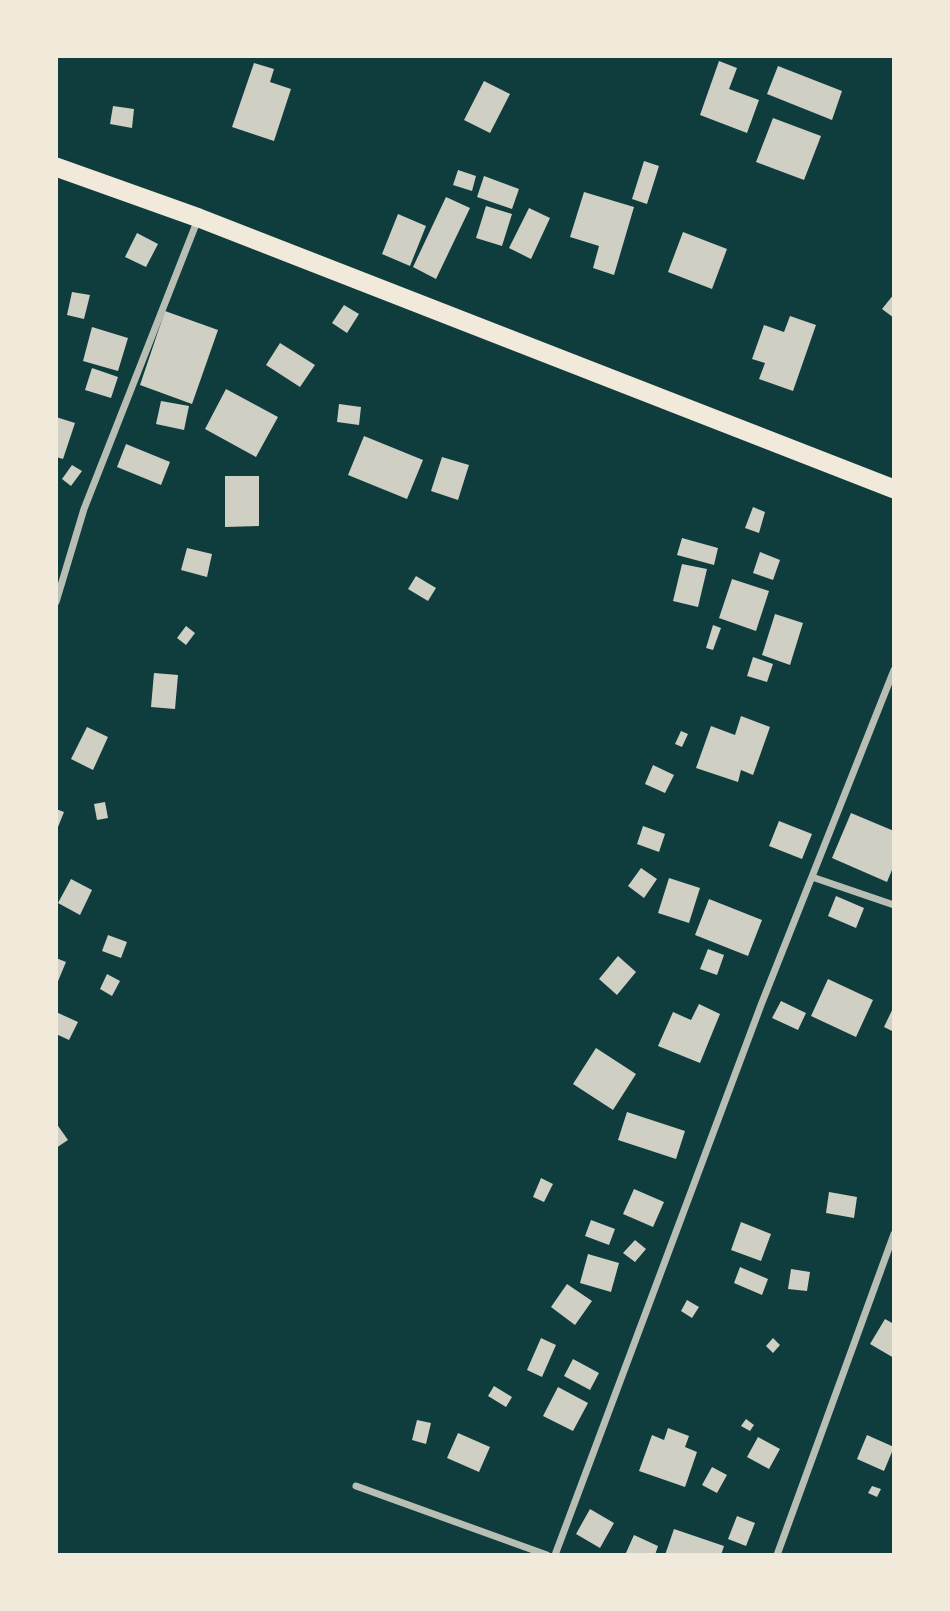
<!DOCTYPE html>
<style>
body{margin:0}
#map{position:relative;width:950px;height:1611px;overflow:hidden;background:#0f3d3e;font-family:Ubuntu,sans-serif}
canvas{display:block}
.frame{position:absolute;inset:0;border:58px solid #f1e9da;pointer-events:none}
</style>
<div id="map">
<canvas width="950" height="1611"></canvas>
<div class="frame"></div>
</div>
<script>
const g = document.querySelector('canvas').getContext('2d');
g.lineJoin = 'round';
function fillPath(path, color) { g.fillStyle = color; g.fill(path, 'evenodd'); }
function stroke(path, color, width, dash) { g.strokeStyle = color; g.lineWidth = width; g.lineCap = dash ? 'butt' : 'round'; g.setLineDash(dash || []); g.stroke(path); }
fillPath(new Path2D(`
 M719,61L737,68L729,89L759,100L747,133L700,115Z
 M254,63L274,69L270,82L291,89L274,141L232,127Z
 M778,66L842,91L832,120L767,94Z
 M484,81L510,94L490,133L464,120Z
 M113,106L134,109L132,128L110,124Z
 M773,118L821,136L804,180L756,162Z
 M644,161L659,166L647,204L632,199Z
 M458,170L476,176L472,191L453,185Z
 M484,176L519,189L512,209L477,197Z
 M584,192L634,207L614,275L593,268L599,246L570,237Z
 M446,197L470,208L436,279L413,267Z
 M486,206L512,214L502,246L476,238Z
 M529,208L550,218L531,259L509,248Z
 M398,214L426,226L410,266L382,254Z
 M683,232L727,249L712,289L668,272Z
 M137,233L158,244L146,267L125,257Z
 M72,292L90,295L84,319L67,315Z
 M894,294V318L882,309Z
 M344,305L359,314L347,333L332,323Z
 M165,311L218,330L192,404L140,385Z
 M790,316L816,325L793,391L759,379L765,363L752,359L764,325L784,332Z
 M92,327L128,338L118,371L83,361Z
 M280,343L315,365L300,387L266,365Z
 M92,368L118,377L111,398L85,390Z
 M226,389L278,417L256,457L205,429Z
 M161,401L189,406L184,430L156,424Z
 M339,404L361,407L359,425L337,422Z
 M56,417L75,423L63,459L56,457Z
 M364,436L423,460L407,499L348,475Z
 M126,444L170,462L161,485L117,467Z
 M442,457L469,465L458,500L431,491Z
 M72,465L82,471L71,486L62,479Z
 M225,476H259V526L225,527Z
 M753,507L765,512L759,533L745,528Z
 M682,538L718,548L714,565L677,555Z
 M187,548L212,554L207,577L181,570Z
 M760,552L780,560L773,580L753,573Z
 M682,564L707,569L698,607L673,601Z
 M416,576L436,588L428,601L408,589Z
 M732,579L769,591L756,631L719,618Z
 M775,614L803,623L790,665L762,655Z
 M713,625L721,628L713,650L706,648Z
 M186,626L195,633L186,645L177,638Z
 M753,657L773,664L767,682L747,676Z
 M154,673L178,675L175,709L151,707Z
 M741,716L770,727L753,775L741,770L738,782L696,768L711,726L735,735Z
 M87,727L108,737L93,770L71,759Z
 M681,731L688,734L682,747L675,744Z
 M653,765L674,775L665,793L645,784Z
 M105,802L108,818L97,820L94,804Z
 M56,809L64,812L58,827H56Z
 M851,813L894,831V865L887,882L832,858Z
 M779,821L812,834L802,859L769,846Z
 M643,826L665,834L659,852L637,844Z
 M641,868L657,879L644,898L628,886Z
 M669,878L700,888L689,923L658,913Z
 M71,879L92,890L80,915L58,903Z
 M836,896L864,908L856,928L828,916Z
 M709,899L762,920L748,956L695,935Z
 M108,935L127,942L121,958L102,951Z
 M708,949L724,955L717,975L700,969Z
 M618,956L636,972L617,995L599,979Z
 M56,958L66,962L56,986Z
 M107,974L120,981L112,996L100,989Z
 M828,979L873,1000L856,1037L811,1016Z
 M781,1001L806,1013L798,1030L772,1018Z
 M699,1004L720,1014L700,1063L658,1046L673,1012L691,1020Z
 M894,1006V1032L884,1027Z
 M56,1012L78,1022L69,1040L56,1034Z
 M596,1048L636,1074L613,1110L573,1084Z
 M627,1112L685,1131L676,1159L618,1140Z
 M56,1123L68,1140L56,1148Z
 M541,1178L553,1184L544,1202L533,1197Z
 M634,1189L664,1202L653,1227L623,1214Z
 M829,1192L857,1197L854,1218L826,1213Z
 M591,1220L615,1229L609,1245L585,1236Z
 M741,1222L771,1234L761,1261L731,1250Z
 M635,1240L646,1249L635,1262L623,1253Z
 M588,1254L619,1263L611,1292L580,1283Z
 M740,1267L768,1279L762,1295L734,1283Z
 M791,1269L810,1272L807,1291L788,1289Z
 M567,1284L592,1301L575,1325L551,1307Z
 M687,1300L699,1307L692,1318L681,1311Z
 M885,1319L894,1324V1358L870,1344Z
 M541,1338L556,1345L542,1377L527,1370Z
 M773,1338L780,1345L773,1353L766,1346Z
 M573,1359L599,1373L590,1390L564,1376Z
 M494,1386L512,1397L506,1407L488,1396Z
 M558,1387L588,1403L573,1431L543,1416Z
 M746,1419L754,1425L750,1431L741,1426Z
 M417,1420L431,1423L426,1444L412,1440Z
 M668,1428L689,1436L685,1447L697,1452L685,1487L639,1471L652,1435L664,1440Z
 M458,1433L490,1447L479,1472L447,1458Z
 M867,1435L894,1447L884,1471L857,1459Z
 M758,1437L780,1449L769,1469L747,1457Z
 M712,1467L727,1475L717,1493L702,1485Z
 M872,1486L881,1489L877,1497L868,1493Z
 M590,1509L614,1523L600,1548L576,1534Z
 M737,1516L755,1523L746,1546L728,1539Z
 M674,1529L724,1546L721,1555H665Z
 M634,1535L658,1546L655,1555H625Z`), '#cfcfc3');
stroke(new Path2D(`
 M56,602L84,509L198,219
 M812,877L894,905
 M356,1486L547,1555
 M555,1555L761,1005L894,670
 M777,1555L894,1234`), '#b8beb3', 7);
stroke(new Path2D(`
 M56,167L199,218L894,489`), '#f1e9da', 19);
</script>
